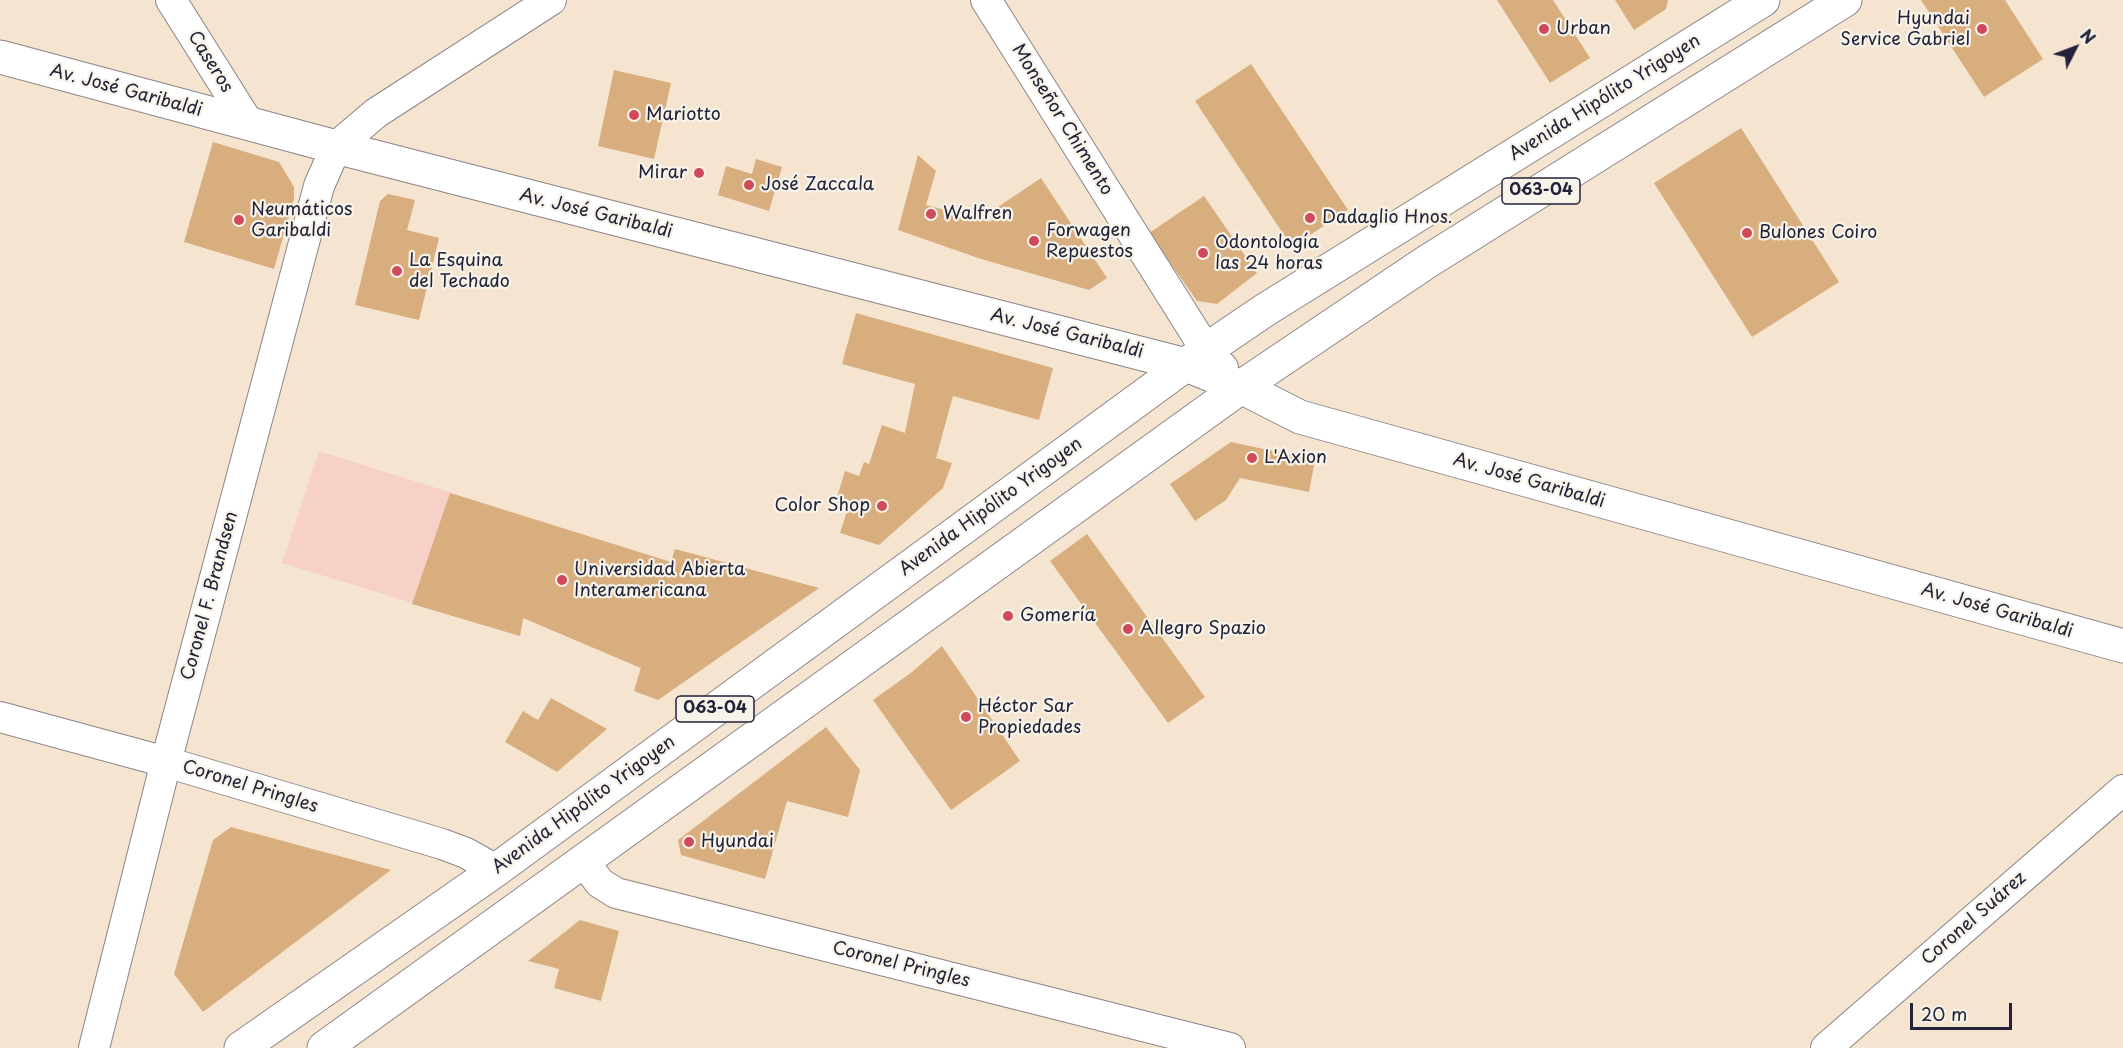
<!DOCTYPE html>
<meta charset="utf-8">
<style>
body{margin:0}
#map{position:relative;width:2123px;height:1048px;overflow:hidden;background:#f5e5d0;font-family:"Playpen Sans",sans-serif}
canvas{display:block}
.north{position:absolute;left:2045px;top:18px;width:60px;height:60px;-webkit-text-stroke:4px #f7f3e8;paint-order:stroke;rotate:48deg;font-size:16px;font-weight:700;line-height:24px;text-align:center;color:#22223b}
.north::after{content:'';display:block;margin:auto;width:21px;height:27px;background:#22223b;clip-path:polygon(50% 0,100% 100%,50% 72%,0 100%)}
.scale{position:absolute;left:1910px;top:1003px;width:102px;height:27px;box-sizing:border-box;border:3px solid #22223b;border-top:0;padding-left:8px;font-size:18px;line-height:21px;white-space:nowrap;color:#22223b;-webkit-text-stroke:4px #f7f3e8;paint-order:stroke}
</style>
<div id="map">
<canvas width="2123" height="1048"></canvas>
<div class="north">N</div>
<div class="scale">20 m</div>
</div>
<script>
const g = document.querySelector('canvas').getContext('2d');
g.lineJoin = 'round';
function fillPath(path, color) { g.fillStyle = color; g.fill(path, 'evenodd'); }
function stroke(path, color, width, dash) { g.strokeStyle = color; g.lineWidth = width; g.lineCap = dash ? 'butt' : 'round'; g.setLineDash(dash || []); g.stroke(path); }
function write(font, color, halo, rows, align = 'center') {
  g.font = font + ' "Playpen Sans",sans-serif'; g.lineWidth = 4.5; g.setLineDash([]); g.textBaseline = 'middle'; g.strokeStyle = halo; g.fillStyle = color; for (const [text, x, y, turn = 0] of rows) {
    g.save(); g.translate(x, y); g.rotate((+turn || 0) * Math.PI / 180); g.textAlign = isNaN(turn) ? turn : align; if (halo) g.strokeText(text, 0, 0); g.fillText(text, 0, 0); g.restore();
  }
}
fillPath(new Path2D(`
 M319,451L671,562L675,549L819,588L658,700L634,691L640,668L524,618L520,636L282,563Z`), '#f7d1c7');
fillPath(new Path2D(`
 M1497,0H1553L1590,58L1550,83Z
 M1615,0H1668L1666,9L1634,30Z
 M1921,0H2005L2043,59L1984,97Z
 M1251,64L1348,210L1292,247L1195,101Z
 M614,70L671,83L654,159L598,146Z
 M1741,128L1839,282L1752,337L1654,183Z
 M213,142L279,162L294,187V199L274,269L184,242Z
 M918,155L936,171L926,205L991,222L995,209L1041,178L1107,278L1089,290L981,259L898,230Z
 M756,159L782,167L769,211L718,195L726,166L752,174Z
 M388,194L415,200L407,230L439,238L419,320L355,305L380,201Z
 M1204,196L1257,273L1217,304L1197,301L1149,233Z
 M856,313L1053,368L1039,420L953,396L936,458L952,463L943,488L879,545L840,533L848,508L835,504L845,471L859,476L864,462L869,464L882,425L905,433L915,384L842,364Z
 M1231,442L1315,460L1309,492L1240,478L1226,500L1195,521L1170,484Z
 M450,493L671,562L675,549L819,588L658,700L634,691L641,668L523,618L520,636L412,604Z
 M1087,534L1205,697L1168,723L1050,561Z
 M942,646L1020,761L951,810L873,700L912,672Z
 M551,698L607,729L557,772L505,742L523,711L538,720Z
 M826,727L860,770L848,817L787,801L765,879L681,855L678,840Z
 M231,827L391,870L203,1012L174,974L213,840Z
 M580,920L619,931L601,1001L554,988L559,969L528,961Z`), '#d9ae7e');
const minor = new Path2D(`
 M171,0L249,124
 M986,0L1206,350L1223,368
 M0,717L166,762L442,844L466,853L496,870
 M583,861L600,883L616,893L1230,1048
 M94,1048L166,762L319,186L336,147L376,113L551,0
 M1826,1048L2123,790`);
const secondary = new Path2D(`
 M0,57L336,147L1186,365L1241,387L1300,417L2123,646`);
const primary = new Path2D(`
 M241,1048L496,870L1206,350L1265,310L1763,0
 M324,1048L1241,387L1425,263L1845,0`);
stroke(minor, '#8c8486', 32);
stroke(secondary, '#8c8486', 35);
stroke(primary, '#8c8486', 35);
stroke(minor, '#fff', 30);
stroke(secondary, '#fff', 33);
stroke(primary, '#fff', 33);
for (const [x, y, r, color] of [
 [1544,29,6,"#d1495b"],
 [1982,29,6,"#d1495b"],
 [634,115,6,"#d1495b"],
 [699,173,6,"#d1495b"],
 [749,185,6,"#d1495b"],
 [931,214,6,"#d1495b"],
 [1310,218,6,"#d1495b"],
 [239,220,6,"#d1495b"],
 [1747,233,6,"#d1495b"],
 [1034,241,6,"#d1495b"],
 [1203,253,6,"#d1495b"],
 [397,271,6,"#d1495b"],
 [1252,458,6,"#d1495b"],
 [882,506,6,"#d1495b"],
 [562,580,6,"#d1495b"],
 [1008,616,6,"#d1495b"],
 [1128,629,6,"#d1495b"],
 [966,717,6,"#d1495b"],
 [689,842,6,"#d1495b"]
]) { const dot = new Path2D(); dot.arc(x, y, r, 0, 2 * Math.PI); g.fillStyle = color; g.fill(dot); stroke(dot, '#f7f3e8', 2); }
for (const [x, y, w] of [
 [1541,191,78],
 [715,709,78]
]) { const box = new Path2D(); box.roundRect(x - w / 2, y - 13, w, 26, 4.5); g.fillStyle = '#f7f3e8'; g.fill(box); stroke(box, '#22223b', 1.5); }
write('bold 16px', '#22223b', null, [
 ["063-04",1541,191],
 ["063-04",715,709]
]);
write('18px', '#22223b', '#f7f3e8', [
 ["Hyundai",1970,19,"right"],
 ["Service Gabriel",1970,40,"right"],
 ["Urban",1556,29],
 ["Mariotto",646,115],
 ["Mirar",687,173,"right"],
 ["José Zaccala",761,185],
 ["Neumáticos",251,210],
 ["Garibaldi",251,231],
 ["Walfren",943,214],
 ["Dadaglio Hnos.",1322,218],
 ["Forwagen",1046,231],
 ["Repuestos",1046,252],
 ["Bulones Coiro",1759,233],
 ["Odontología",1215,243],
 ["las 24 horas",1215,264],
 ["La Esquina",409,261],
 ["del Techado",409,282],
 ["L'Axion",1264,458],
 ["Color Shop",870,506,"right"],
 ["Universidad Abierta",574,570],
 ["Interamericana",574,591],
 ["Gomería",1020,616],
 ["Allegro Spazio",1140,629],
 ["Héctor Sar",978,707],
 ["Propiedades",978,728],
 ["Hyundai",701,842]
], 'left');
write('18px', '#22223b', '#f7f3e8', [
 ["Caseros",210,62,58],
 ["Av. José Garibaldi",126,91,15],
 ["Avenida Hipólito Yrigoyen",1605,98,-32],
 ["Monseñor Chimento",1062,120,58],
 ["Av. José Garibaldi",596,214,14],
 ["Av. José Garibaldi",1067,334,14],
 ["Av. José Garibaldi",1529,481,16],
 ["Avenida Hipólito Yrigoyen",991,507,-36],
 ["Coronel F. Brandsen",210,596,-75],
 ["Av. José Garibaldi",1997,611,16],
 ["Coronel Pringles",250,787,17],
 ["Avenida Hipólito Yrigoyen",584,805,-36],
 ["Coronel Suárez",1974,919,-41],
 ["Coronel Pringles",901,965,14]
]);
</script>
